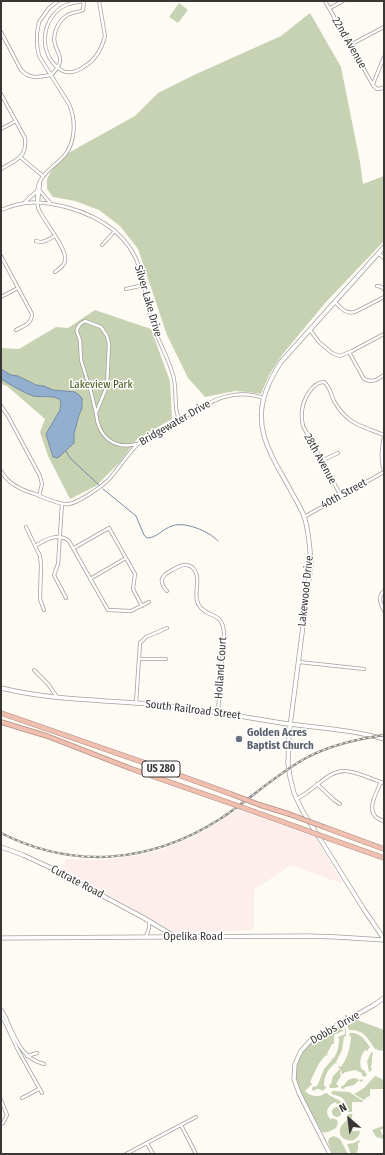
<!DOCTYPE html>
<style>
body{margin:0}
#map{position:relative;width:385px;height:1155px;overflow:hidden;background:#fefbf5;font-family:"Fira Sans Condensed",sans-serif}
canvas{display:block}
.frame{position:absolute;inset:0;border:2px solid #393735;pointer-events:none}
.north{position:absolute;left:329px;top:1099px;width:40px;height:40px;-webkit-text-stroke:3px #fff;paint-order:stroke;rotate:332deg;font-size:11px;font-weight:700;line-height:16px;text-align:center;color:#393735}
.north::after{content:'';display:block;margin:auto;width:14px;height:18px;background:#393735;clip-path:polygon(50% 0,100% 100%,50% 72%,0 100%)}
</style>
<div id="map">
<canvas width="385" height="1155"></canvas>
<div class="frame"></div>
<div class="north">N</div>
</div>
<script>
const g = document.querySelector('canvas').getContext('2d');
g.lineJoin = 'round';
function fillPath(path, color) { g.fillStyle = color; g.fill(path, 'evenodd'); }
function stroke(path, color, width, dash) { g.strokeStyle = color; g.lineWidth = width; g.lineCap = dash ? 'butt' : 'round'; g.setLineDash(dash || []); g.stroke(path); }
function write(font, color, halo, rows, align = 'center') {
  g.font = font + ' "Fira Sans Condensed",sans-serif'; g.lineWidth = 3; g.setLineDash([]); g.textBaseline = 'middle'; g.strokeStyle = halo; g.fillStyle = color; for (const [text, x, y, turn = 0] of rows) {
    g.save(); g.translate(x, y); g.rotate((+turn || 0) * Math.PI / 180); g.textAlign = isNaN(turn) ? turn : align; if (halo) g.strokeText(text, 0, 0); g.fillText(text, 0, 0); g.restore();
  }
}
fillPath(new Path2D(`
 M238,810L315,837L343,884L291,865L254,890V930L176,933L61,869L66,859L102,860L134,856L164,849L193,837L216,824Z`), '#fdedeb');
fillPath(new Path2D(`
 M179,3L188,10L178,23L169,17Z
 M310,13L341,67L360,162L363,184L384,176V241L326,302L282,355L269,375L261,394L248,392L235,391L205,397L188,378L167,335L138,249L120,226L99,210L75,201L53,197L47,189V179L52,170L70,152L135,116L158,93L194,75L281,36Z
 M95,310L151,329L170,381L172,419L137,439L120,462L96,486L70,499L48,456L40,432L45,419L7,386L1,384V348L19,349L56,327L68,328Z
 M352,1018L384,1030V1051L377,1050V1049H375C367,1037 364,1030 349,1030L346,1022Z
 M344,1024L346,1030V1036L344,1037L342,1050L336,1062L337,1064L334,1062L336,1064L335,1063C327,1070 324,1077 324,1086L326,1087V1088L322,1091L320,1089H316L314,1091L312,1090V1088L314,1086L316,1087L319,1082L324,1069L332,1060L331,1058L333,1059C338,1052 339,1046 339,1038H338V1037L345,1034V1030Z
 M340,1025L342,1026L343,1031L334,1035V1044H332L327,1054L328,1056L326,1055C316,1065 316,1071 310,1082L312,1084L305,1091C310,1096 316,1097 323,1095V1094L327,1093C331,1098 339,1098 343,1104L341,1105H337L336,1102C327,1105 324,1113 331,1120L332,1118L337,1120L338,1123L336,1128C332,1130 326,1134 322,1132L299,1089L296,1077V1064L302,1050L311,1041Z
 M350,1033C360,1032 364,1039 370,1047L367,1051L365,1050C360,1057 359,1063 362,1070H364L367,1075L364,1077L362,1075V1073L355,1070L346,1072H345L342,1075L341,1069L340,1074L342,1077L341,1076L336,1084L338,1085V1087L336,1088H330L329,1085L331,1084L333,1076L340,1069L338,1067L339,1066L341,1067C348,1057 350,1048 351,1037L349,1035Z
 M372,1051L373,1055L372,1056V1061L371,1068H372L371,1071L369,1072L367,1061Z
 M375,1076L384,1080V1089H370V1096L367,1097L364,1100L354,1094L364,1088Z
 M354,1078L360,1080L362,1079L363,1081L361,1082L359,1080L354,1085L345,1087L344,1089L341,1088V1086H343L348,1080Z
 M332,1091L349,1092L363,1101V1102H352V1112H348L347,1105C345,1103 345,1100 342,1098C339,1095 334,1096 331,1093Z
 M332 1112a5 5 0 1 1 10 0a5 5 0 1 1-10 0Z
 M348,1114H353L352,1115L351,1129L353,1131H360C357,1151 326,1136 347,1120Z
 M383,1126L384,1128L380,1130L384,1137V1139L376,1137L372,1130Z
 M334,1136L340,1139L348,1154H333L328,1142L329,1138Z
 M359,1140L360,1142L358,1143V1149L356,1154H351L347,1144L354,1143Z`), '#c6d2b2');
const water = new Path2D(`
 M1,369L11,375L18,376L36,385L44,386L53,390L75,392L79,395L82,398V408L79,415L74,434V443L59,457L57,458L53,457L46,434L60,410L61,401C54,394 42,398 33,396C22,392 11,385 1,379Z`);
fillPath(water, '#92afd0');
stroke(water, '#778ba2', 1);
stroke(new Path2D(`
 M66,451L70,458L100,486
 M103,489L136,516L144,535L147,538C157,538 162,529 172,526C184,521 209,531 218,541`), '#778ba2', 1);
const street = new Path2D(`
 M84,1C78,2 71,3 66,5C43,16 38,48 55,65C60,70 64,73 71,72C76,72 81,69 85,66C95,60 102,48 105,36L99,1
 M325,1L373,85L377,89L384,88
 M330,8L343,1
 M1,32L21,70C31,80 38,77 51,75C55,71 61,65 60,59C60,54 56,49 55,44C52,34 58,22 66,16C71,12 77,13 83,10L84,1
 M350,45L384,27
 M373,84L384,57
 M1,94L25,138C27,158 16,160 1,169
 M1,129L16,121
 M20,157L43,176
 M40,191L51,204
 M25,202L37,191
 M38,202L40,183
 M1,210C25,200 41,201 66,207C99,216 129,234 140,269C145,285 146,302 151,319C156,338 168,356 173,375C176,385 175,395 176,406C176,411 178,416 179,420
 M36,241C43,244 49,239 55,236
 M102,245L115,231
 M378,253L384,258
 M1,256L32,314C32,324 23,326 16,330
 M55,272C59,269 64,266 65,261C68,250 44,221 39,210C37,206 37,199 37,195C37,175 52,169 64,156C76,142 76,120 69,104L39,56L37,45V33L39,22L49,8L58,1
 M377,286L382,287L384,290
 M126,289L144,285
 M1,297L18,288
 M335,302C342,309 345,314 355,312L384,297
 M85,321L101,327L107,336L109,344L107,386L96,413L91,392L81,360L80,340L77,332V329L80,324Z
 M310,330L319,342L332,353L340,356L352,351L384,334
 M349,352L364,379L370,381L376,380L384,375
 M1,406L8,416L40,476L42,484L39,496
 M96,413C98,436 113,450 137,444
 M384,436C382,449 380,458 384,471
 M321,461L338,453
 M1,471C8,484 21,490 35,494C43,497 61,506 69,504C76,503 83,498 88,495C96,490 104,485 110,478C120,467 128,453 139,443C147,435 163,429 173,423C201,408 229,385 263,398
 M341,496L303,426C302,421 301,416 302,411C303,400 312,382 324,382C330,386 331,395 334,401C347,424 361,426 384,435
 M62,504L58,564L54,575L66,598
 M304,517L384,472
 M26,527L40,556L41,565L40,599L44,610
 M35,546C45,540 58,532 69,541L108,610L131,611L149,602
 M74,548L109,528L135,574L133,589L142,606
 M90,579L126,558
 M167,591C158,581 161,576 172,570C178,567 185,562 192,567C204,578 190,597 201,608C212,619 222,612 224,633L218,712
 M384,591C377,597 381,604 384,611
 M139,659H166
 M299,662L364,669
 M34,670L48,684L57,697
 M136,703L140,643L146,637L167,628
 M381,782C375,795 363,816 384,821
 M317,784L334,800L340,804
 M297,799C301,796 306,794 310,790C321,783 330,771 345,771C355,771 374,780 384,783
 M146,937L149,928V922
 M1,1010C5,1014 7,1020 9,1025C17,1042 23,1059 44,1064
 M1,1014L18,1050L42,1093
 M27,1056L37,1053
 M22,1098L39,1089
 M1,1100L7,1115L3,1123L1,1124
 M181,1125L196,1154
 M147,1143L153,1154
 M126,1154L196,1117`);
const secondary = new Path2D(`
 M384,247L281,362C260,394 254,421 272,456C277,467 284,478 290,489C294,497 300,506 304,516C309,531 310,548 311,564L289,734L288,763L290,777L294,793L302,810L363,908L384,939
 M1,688C50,700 101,700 151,704C197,708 243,717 289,724C321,728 353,730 384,739
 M1,847L23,855L49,867L144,918L174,936
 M1,938L308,936L337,937L384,940
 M330,1154L299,1093L294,1079L295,1064L301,1051L311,1040L374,1005L384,998`);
const highway = new Path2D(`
 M1,713L148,764L231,794
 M1,722L47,736L132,769L224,801
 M260,805L289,814
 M255,812L297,827
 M324,827L384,849
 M333,840L384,858`);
stroke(street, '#a4a19c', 4);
stroke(secondary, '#a4a19c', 5);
stroke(highway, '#b18f84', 5.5);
stroke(street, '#fff', 2.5);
stroke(secondary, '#fff', 3.5);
stroke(highway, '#f1bfaf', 4);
const rail = new Path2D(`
 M1,833C74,870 151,863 220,819C249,800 275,775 306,758C330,745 357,739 384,735`);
stroke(rail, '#908e8a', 2.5);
stroke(rail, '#fff', 1, [3]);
const highwayBridge = new Path2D(`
 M231,794L260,805
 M224,801L255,812
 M289,814L324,827
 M297,827L333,840`);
stroke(highwayBridge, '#b18f84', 5.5, []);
stroke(highwayBridge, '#f1bfaf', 4);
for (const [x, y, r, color] of [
 [239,739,4,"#6b7280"]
]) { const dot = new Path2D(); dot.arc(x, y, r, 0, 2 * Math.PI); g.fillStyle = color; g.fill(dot); stroke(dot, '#fff', 1.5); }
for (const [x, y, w] of [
 [161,769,38]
]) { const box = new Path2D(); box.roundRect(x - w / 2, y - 8, w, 16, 3); g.fillStyle = '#fff'; g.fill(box); stroke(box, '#393735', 1); }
write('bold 10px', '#393735', null, [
 ["US 280",161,769]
]);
write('11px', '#393735', '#fff', [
 ["22nd Avenue",349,43,60],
 ["Silver Lake Drive",148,301,74],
 ["Bridgewater Drive",175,423,-30],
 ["28th Avenue",320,459,61],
 ["40th Street",344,494,-29],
 ["Lakewood Drive",306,591,-84],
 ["Holland Court",221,668,-86],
 ["South Railroad Street",193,710,7],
 ["Cutrate Road",77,882,28],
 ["Opelika Road",193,937],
 ["Dobbs Drive",335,1028,-30]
]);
write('11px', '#3d4f10', '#fff', [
 ["Lakeview Park",101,385]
]);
write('bold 11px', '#5b616d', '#fff', [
 ["Golden Acres",247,733],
 ["Baptist Church",247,746]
], 'left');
</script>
